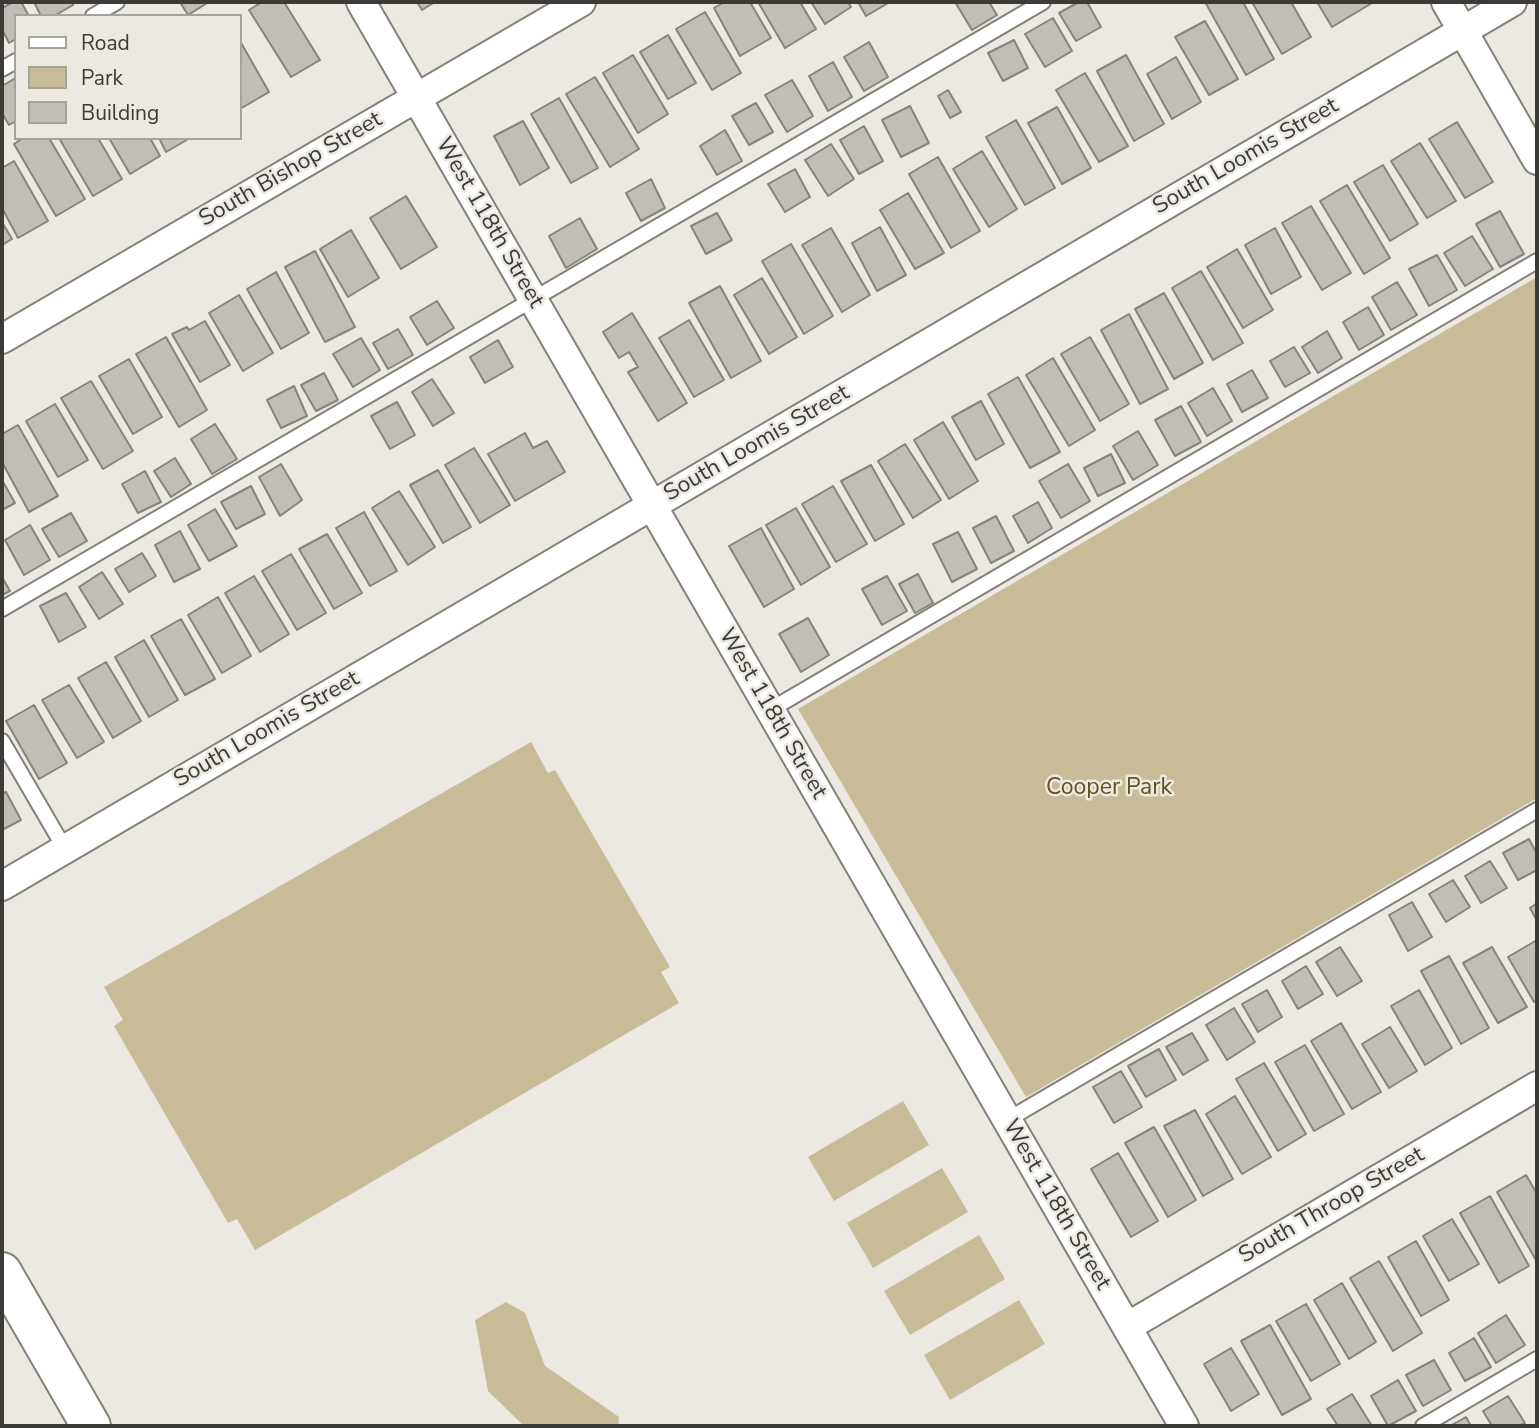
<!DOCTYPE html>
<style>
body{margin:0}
#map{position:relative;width:1539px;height:1428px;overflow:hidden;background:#ebe9e1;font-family:"Nunito Sans",sans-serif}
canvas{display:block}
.frame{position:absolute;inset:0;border:4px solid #3c3b38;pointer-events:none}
.legend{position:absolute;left:14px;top:14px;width:228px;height:126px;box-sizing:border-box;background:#ebe9e1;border:2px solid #a5a39d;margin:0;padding:9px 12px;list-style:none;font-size:21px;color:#3c3b38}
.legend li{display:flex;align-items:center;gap:14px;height:35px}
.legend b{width:35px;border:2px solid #a5a39d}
</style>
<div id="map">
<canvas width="1539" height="1428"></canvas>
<div class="frame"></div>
<ul class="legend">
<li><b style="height:9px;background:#fff"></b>Road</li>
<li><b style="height:19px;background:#c7bc97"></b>Park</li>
<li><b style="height:19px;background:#c0beb7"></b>Building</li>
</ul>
</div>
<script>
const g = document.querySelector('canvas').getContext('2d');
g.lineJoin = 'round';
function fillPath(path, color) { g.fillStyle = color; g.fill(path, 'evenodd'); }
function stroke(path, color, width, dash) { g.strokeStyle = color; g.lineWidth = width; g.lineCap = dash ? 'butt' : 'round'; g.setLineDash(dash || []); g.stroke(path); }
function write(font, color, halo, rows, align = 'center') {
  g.font = font + ' "Nunito Sans",sans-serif'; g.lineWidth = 5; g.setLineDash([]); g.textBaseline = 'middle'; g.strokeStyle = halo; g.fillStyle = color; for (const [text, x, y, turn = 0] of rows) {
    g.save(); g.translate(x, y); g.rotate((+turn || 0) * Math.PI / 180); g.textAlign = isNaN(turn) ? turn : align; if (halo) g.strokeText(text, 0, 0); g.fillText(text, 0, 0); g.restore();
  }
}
fillPath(new Path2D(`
 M1537,277V798L1026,1097L798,709Z
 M531,742L548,773L555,770L670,967L661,972L679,1003L255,1250L237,1219L228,1223L114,1026L123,1020L104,987Z
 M903,1101L929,1145L834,1201L808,1157Z
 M942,1168L968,1212L873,1268L847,1223Z
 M979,1235L1005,1279L910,1335L884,1291Z
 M1019,1300L1045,1344L950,1400L924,1355Z
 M506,1302L525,1313L545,1366L619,1417L618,1426H524L488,1391L475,1320Z`), '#c7bc97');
const building = new Path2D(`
 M13,2H21L29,16H16V39L9,43L2,29V8Z
 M34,2H71L73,5L54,16H41Z
 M180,2H209L188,15Z
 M262,2H284L320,60L291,77L249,10Z
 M417,2H435L422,10Z
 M724,2H750L771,38L740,56L714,8Z
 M758,2H800L816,29L785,48Z
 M811,2H848L851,7L825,24Z
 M858,2H890L866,16Z
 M955,2H989L997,15L972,30Z
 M1079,2H1087L1101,27L1076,41L1059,13Z
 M1205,2H1243L1274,59L1246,75Z
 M1252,2H1291L1311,37L1282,54Z
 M1317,2H1372V3L1332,27Z
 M705,12L741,73L712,90L676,29Z
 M1053,18L1072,51L1045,67L1025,34Z
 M1205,21L1238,79L1209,95L1175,37Z
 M668,35L696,83L668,99L640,52Z
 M1014,40L1028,68L1003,81L988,53Z
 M240,41L269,92L240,109Z
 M869,42L888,77L864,91L844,57Z
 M633,55L668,114L638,133L603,73Z
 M1126,55L1164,124L1134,141L1097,71Z
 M1176,57L1201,102L1172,119L1147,74Z
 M833,62L852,97L828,111L809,76Z
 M1085,73L1128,146L1099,162L1056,90Z
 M595,77L639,149L610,167L566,94Z
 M14,79L16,82V121L9,125L2,113V86Z
 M792,80L813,116L787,132L765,95Z
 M948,90L961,112L950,118L938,96Z
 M559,98L598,168L571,183L531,114Z
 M756,103L773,132L749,145L732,116Z
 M910,106L929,143L901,157L882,120Z
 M1057,107L1091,168L1062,184L1028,123Z
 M1016,120L1055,188L1025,205L986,137Z
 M523,121L549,168L520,185L494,136Z
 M1457,122L1493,182L1465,198L1429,139Z
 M864,126L883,161L859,174L840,140Z
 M725,130L742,161L717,175L700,146Z
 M23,138H49L85,199L56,216L14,144Z
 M59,138H98L122,179L93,196Z
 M109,138H150L160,156L130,174Z
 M159,138H190L166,152Z
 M1420,143L1456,201L1427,218L1391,161Z
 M831,144L854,179L828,196L805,160Z
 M982,151L1017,209L989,227L953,169Z
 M938,157L980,231L951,248L909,174Z
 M14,161L48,221L18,238L2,208V168Z
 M1383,165L1418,224L1390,241L1354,182Z
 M795,169L810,197L785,212L768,184Z
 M651,179L665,208L641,221L626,193Z
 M1347,185L1390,258L1364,274L1320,201Z
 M908,193L944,253L915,269L880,210Z
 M406,196L437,247L401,269L370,218Z
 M1311,206L1351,273L1322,290L1282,223Z
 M1500,211L1524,254L1500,267L1476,224Z
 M717,213L732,240L706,254L691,226Z
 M580,218L597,249L566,268L549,236Z
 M2,222L12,239L2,245Z
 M880,227L906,275L877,291L852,243Z
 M831,228L870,295L842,312L802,245Z
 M1275,228L1301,277L1271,294L1245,245Z
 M351,230L379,278L348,297L320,249Z
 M1472,236L1493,269L1465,286L1444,253Z
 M791,244L833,316L804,334L762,261Z
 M1237,249L1273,310L1243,328L1207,267Z
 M315,251L355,327L325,342L285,267Z
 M1437,255L1457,290L1429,306L1409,269Z
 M1201,271L1243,343L1213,360L1172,288Z
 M276,272L309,333L281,349L247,289Z
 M762,278L797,337L769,354L734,295Z
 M1397,282L1417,315L1391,330L1372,297Z
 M720,286L761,361L731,378L689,303Z
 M1164,293L1203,363L1174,379L1135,309Z
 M239,295L273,353L243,371L209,313Z
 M437,301L454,328L427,345L410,317Z
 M1368,307L1384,335L1359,350L1343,322Z
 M632,313L687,403L658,421L628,372L638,367L629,352L619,358L603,332Z
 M1129,314L1168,389L1140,404L1101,330Z
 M689,320L724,380L694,397L659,338Z
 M205,321L230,365L200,382L172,334L187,327L189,330Z
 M398,329L413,355L388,369L373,343Z
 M1327,331L1342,358L1318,373L1302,347Z
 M166,337L207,410L179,427L136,354Z
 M1090,337L1129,404L1100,421L1061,354Z
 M361,338L380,370L353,387L333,354Z
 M498,340L513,367L485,383L470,357Z
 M1294,347L1310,373L1285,387L1270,361Z
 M1053,358L1095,430L1069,446L1026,375Z
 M129,359L162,417L133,434L99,376Z
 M1252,370L1268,398L1242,412L1227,384Z
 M324,373L338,400L316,411L301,385Z
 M1018,377L1060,452L1030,468L988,394Z
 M432,379L454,413L433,426L412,392Z
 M91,381L133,451L103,469L61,398Z
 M294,386L307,416L281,428L267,400Z
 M1213,388L1232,421L1207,436L1188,403Z
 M981,401L1004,444L976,460L952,417Z
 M397,402L415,435L390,449L371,416Z
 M55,404L88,460L58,477L26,421Z
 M1181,406L1201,442L1175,456L1155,420Z
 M943,422L978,481L949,499L914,440Z
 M215,424L237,459L212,474L191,439Z
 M18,425L58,496L29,512L2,462V434Z
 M1138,431L1158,465L1133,480L1113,446Z
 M525,433L533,448L547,441L565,472L515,501L488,454Z
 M905,444L941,500L913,518L878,461Z
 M474,448L510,505L480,523L445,465Z
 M1111,454L1125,483L1098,496L1084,468Z
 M175,458L191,484L171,497L154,471Z
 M281,464L302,500L280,516L259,477Z
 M1068,464L1090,501L1061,518L1039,481Z
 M871,465L904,524L875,541L841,481Z
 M438,470L471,527L443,543L410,485Z
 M145,471L161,502L138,513L122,484Z
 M2,480L15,503L2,510Z
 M251,486L265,514L236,529L221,502Z
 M833,486L867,544L836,562L802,504Z
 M399,491L435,547L408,565L372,508Z
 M1038,502L1052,528L1028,543L1013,516Z
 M796,508L830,567L801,585L766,525Z
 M215,509L237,546L209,561L188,525Z
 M364,512L397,571L370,586L336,528Z
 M71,513L87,541L59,557L42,529Z
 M996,516L1014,551L991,563L973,528Z
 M30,525L50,560L24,575L5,540Z
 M761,528L794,589L764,607L729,546Z
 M180,531L200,569L174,582L155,545Z
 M958,532L977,569L952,582L933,544Z
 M327,534L362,593L334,609L299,549Z
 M142,553L156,576L129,592L115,569Z
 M291,554L326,613L297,630L262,571Z
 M102,572L123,604L99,619L79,587Z
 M918,574L933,603L915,613L899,584Z
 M254,576L289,634L260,652L225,593Z
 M887,576L907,611L882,625L862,589Z
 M2,577L10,591L2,595Z
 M66,593L86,627L59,642L40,606Z
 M218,597L251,656L222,673L188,615Z
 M808,618L829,655L801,672L779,634Z
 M181,619L215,679L185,695L151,636Z
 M144,640L178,700L149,717L115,657Z
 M106,662L141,721L113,738L78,678Z
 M69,685L104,742L77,758L42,700Z
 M34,705L67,763L39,779L6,721Z
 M6,792L21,820L2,830V794Z
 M1529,839L1537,854V870L1518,880L1503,853Z
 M1490,861L1507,888L1481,903L1465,876Z
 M1453,880L1470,907L1446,922L1429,894Z
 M1412,902L1432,937L1408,951L1389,915Z
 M1537,903V921L1530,908Z
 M1537,940V1000L1534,1002L1508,957Z
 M1340,947L1362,981L1337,996L1316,962Z
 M1492,947L1527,1007L1498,1023L1463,963Z
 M1449,956L1489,1028L1461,1044L1421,971Z
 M1306,966L1323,994L1298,1009L1282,981Z
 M1267,990L1282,1017L1258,1032L1242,1004Z
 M1419,990L1452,1048L1425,1065L1391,1006Z
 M1234,1008L1255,1042L1227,1060L1206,1025Z
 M1341,1023L1381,1092L1352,1109L1311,1041Z
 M1390,1027L1417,1071L1389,1088L1362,1044Z
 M1192,1033L1208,1060L1183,1075L1166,1047Z
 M1305,1045L1344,1114L1314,1131L1275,1062Z
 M1159,1049L1176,1080L1146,1097L1128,1066Z
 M1264,1063L1306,1134L1278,1151L1236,1079Z
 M1121,1071L1142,1107L1114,1123L1093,1087Z
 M1235,1096L1271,1157L1242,1174L1206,1114Z
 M1195,1110L1233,1179L1203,1196L1164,1126Z
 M1154,1127L1196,1200L1168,1217L1125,1143Z
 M1118,1153L1158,1221L1131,1237L1091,1169Z
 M1526,1175L1537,1194V1262L1497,1192Z
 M1490,1196L1529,1266L1499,1283L1460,1213Z
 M1452,1219L1479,1264L1449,1281L1423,1236Z
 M1416,1241L1449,1300L1421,1316L1388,1257Z
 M1379,1261L1422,1333L1393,1351L1350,1278Z
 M1342,1283L1376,1342L1349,1359L1314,1300Z
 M1306,1304L1340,1364L1311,1381L1276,1321Z
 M1506,1315L1525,1345L1496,1363L1478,1333Z
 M1270,1325L1311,1399L1282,1415L1241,1341Z
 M1474,1338L1491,1367L1465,1381L1449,1353Z
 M1231,1348L1259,1394L1231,1411L1204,1364Z
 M1434,1360L1451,1390L1423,1406L1406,1375Z
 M1398,1380L1416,1411L1388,1426L1371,1396Z
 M1352,1394L1372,1426H1338L1327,1409Z
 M1508,1396L1525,1423L1519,1426H1492L1483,1411Z
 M1466,1417L1471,1426H1450Z`);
fillPath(building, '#c0beb7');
stroke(building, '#86847d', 2);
const lane = new Path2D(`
 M93,16L117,2
 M2,69L16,61
 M2,609L1043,2
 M770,710L1537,261
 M2,741L65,849
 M1007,1120L1537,810
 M1423,1426L1537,1359`);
const street = new Path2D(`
 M361,2L1184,1426
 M1446,2L1537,160
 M2,339L581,2
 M2,886L1512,2
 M1127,1327L1537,1086`);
const secondary = new Path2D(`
 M2,1272L91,1426`);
stroke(lane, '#83817a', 18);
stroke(street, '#83817a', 32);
stroke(secondary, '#83817a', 42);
stroke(lane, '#fff', 14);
stroke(street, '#fff', 28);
stroke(secondary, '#fff', 38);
write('23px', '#3c3b38', '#ebe9e1', [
 ["South Loomis Street",1246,157,-30],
 ["South Bishop Street",291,170,-30],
 ["West 118th Street",489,223,60],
 ["South Loomis Street",757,444,-30],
 ["West 118th Street",772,714,60],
 ["South Loomis Street",267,730,-30],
 ["West 118th Street",1056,1205,60],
 ["South Throop Street",1332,1206,-30]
]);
write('23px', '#62521b', '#ebe9e1', [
 ["Cooper Park",1109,788]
]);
</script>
